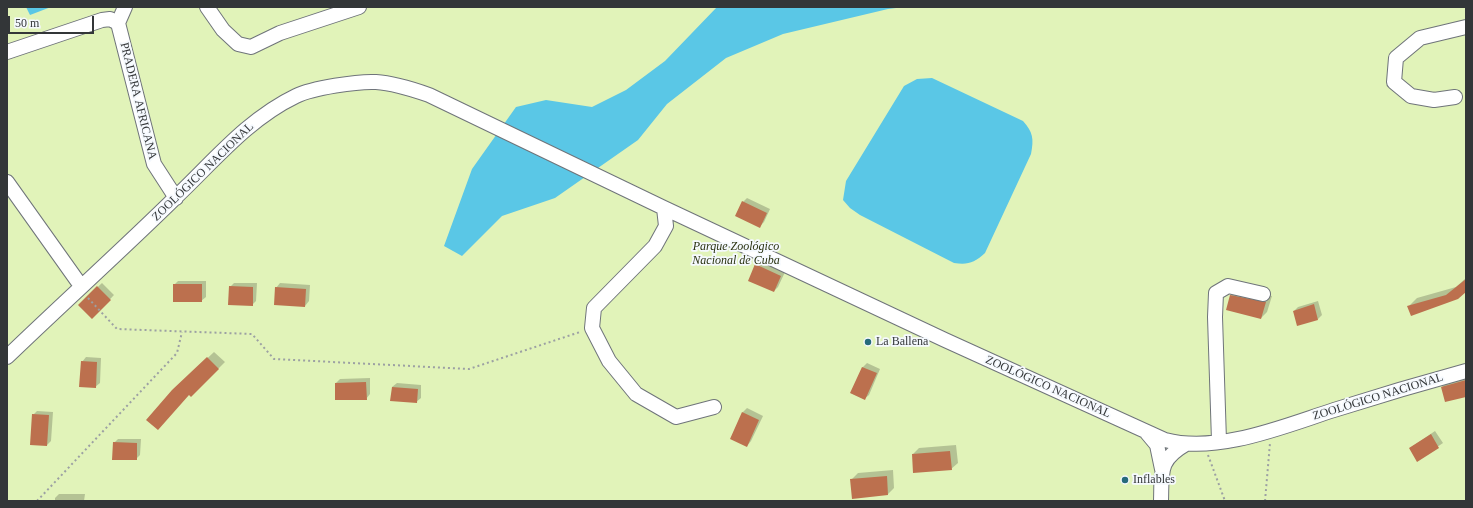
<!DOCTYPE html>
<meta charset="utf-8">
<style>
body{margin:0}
#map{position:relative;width:1473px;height:508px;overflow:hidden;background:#f5f9fe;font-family:"Times New Roman",serif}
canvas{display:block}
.frame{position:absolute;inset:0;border:8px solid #333638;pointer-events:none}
.scale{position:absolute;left:8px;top:16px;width:86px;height:18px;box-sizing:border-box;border:2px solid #333638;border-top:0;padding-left:5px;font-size:12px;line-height:14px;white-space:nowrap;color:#333638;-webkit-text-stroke:3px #f5f9fe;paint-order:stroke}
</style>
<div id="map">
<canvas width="1473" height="508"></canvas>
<div class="frame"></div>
<div class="scale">50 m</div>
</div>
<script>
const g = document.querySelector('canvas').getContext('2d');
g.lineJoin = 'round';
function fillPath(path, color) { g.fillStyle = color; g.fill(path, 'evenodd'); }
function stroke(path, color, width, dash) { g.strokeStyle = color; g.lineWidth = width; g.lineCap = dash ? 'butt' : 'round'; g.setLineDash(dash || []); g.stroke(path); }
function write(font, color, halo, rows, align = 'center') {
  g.font = font + ' "Times New Roman",serif'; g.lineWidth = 3.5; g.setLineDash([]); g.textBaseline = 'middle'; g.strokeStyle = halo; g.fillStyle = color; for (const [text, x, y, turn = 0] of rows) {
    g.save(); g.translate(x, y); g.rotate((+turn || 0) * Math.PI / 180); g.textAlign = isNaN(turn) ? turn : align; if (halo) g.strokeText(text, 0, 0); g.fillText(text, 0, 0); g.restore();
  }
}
fillPath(new Path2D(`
 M7,7H1466V501H7Z`), '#e1f3b9');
fillPath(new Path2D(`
 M26,7H51L30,15Z
 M717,7H904L888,9L783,34L726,58L667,104L638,140L555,198L502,216L462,256L444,246L472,169L516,107L546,100L592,107L626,90L665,61Z
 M932,78L1023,121C1033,132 1034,139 1031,154L985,253C974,263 968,265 954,263L860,215L850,208L843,200L846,181L904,86L917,79Z`), '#5ac7e6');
fillPath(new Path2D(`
 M747,198L770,209L764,222L760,226L743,202Z
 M760,261L785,272L778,287L774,291L756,265Z
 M1466,278V291L1409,306L1417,298L1456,287Z
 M178,281H206V297L201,301L174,285Z
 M102,283L114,295L92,318L79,305Z
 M234,283H257L256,301L252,305L230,287Z
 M280,283L310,285L309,301L305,306L276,288Z
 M1238,289L1272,296L1267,312L1261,318L1231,296Z
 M1318,301L1322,315L1318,319L1298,325L1294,311L1298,307Z
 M214,352L225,362L191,396L180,384Z
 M86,357L101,358L100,383L95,387L82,362Z
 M867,363L880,369L869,395L864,399L851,393L863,367Z
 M1466,377V396L1442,387L1446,383Z
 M370,378V394L366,399L336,383L340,379Z
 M397,383L421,385V398L416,402L392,387Z
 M747,408L763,416L751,441L747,446L731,438L743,412Z
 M37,411L53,412L51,441L47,445L33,415Z
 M1435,431L1443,443L1418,460L1410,448Z
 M118,439H141L140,455L136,459L114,443Z
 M956,445L958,463L951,469L913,454L919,448Z
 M893,470L894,488L888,494L851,480L858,473Z
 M59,494H85L84,501H55V498Z`), '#0003');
fillPath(new Path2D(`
 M742,201L767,213L760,228L735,216Z
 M755,264L781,276L774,292L748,281Z
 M1466,279V292L1458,299L1411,316L1407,306L1446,295Z
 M173,284H202V302H173Z
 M97,286L111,300L92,319L78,305Z
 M229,286L253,287V306L228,305Z
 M275,287L306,289L305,307L274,305Z
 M1230,295L1266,302L1261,319L1226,310Z
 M1314,304L1318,320L1297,326L1293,311Z
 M207,357L219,369L191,397L189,395L158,430L146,420L172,390Z
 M81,361L97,362L96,388L79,387Z
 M862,367L877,373L865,400L850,393Z
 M1466,380V397L1445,402L1441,387Z
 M366,382L367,400H335V383Z
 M392,387L418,389L417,403L390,401Z
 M742,412L759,420L747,447L730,439Z
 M32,414L49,415L47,446L30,445Z
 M1431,434L1439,448L1417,462L1409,448Z
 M113,442L137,443V460H112Z
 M950,451L952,470L913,473L912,454Z
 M887,476L888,495L852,499L850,479Z`), '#bc704e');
const minor = new Path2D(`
 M125,7L118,23L154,164L176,198
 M207,7L223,30L238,44L251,47L280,33L359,7
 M7,52L102,20L110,19L118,23
 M1455,97L1434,100L1411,96L1394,82L1396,58L1420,38L1466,27
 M7,182L81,286
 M664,208L666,226L655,246L594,308L592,328L609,361L636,394L676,417L714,407
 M7,357C63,303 121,251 176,197C214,161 248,119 296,96C312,88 358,81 376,82C394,83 412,89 429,95L664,208L945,340L1165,440C1218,454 1284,426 1334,410C1378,396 1422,383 1466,371
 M1147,433L1157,445L1162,469
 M1219,441L1215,317L1216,293L1228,286L1263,294
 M1161,501C1162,472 1158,460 1186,444`);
stroke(minor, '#6f747a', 16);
stroke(new Path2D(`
 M88,298L117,329L252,334L274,359L469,369L580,332
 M1208,455L1225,501
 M37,501L177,353L182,332
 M1265,501L1270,443`), '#9ca0a3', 2, [2, 3]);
stroke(minor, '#fff', 14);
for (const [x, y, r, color] of [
 [868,342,4,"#266a7b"],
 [1125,480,4,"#266a7b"]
]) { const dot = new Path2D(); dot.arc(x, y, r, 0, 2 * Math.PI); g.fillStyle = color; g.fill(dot); stroke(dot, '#f5f9fe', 1.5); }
write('12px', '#333638', '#f5f9fe', [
 ["PRADERA AFRICANA",138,101,76],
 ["ZOOLÓGICO NACIONAL",203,172,-44],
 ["ZOOLÓGICO NACIONAL",1048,387,24],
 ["ZOOLÓGICO NACIONAL",1378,397,-17]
]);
write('italic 12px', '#2a3311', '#f5f9fe', [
 ["Parque Zoológico",736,247],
 ["Nacional de Cuba",736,261]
]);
write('12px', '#333638', '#f5f9fe', [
 ["La Ballena",876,342],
 ["Inflables",1133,480]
], 'left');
</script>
